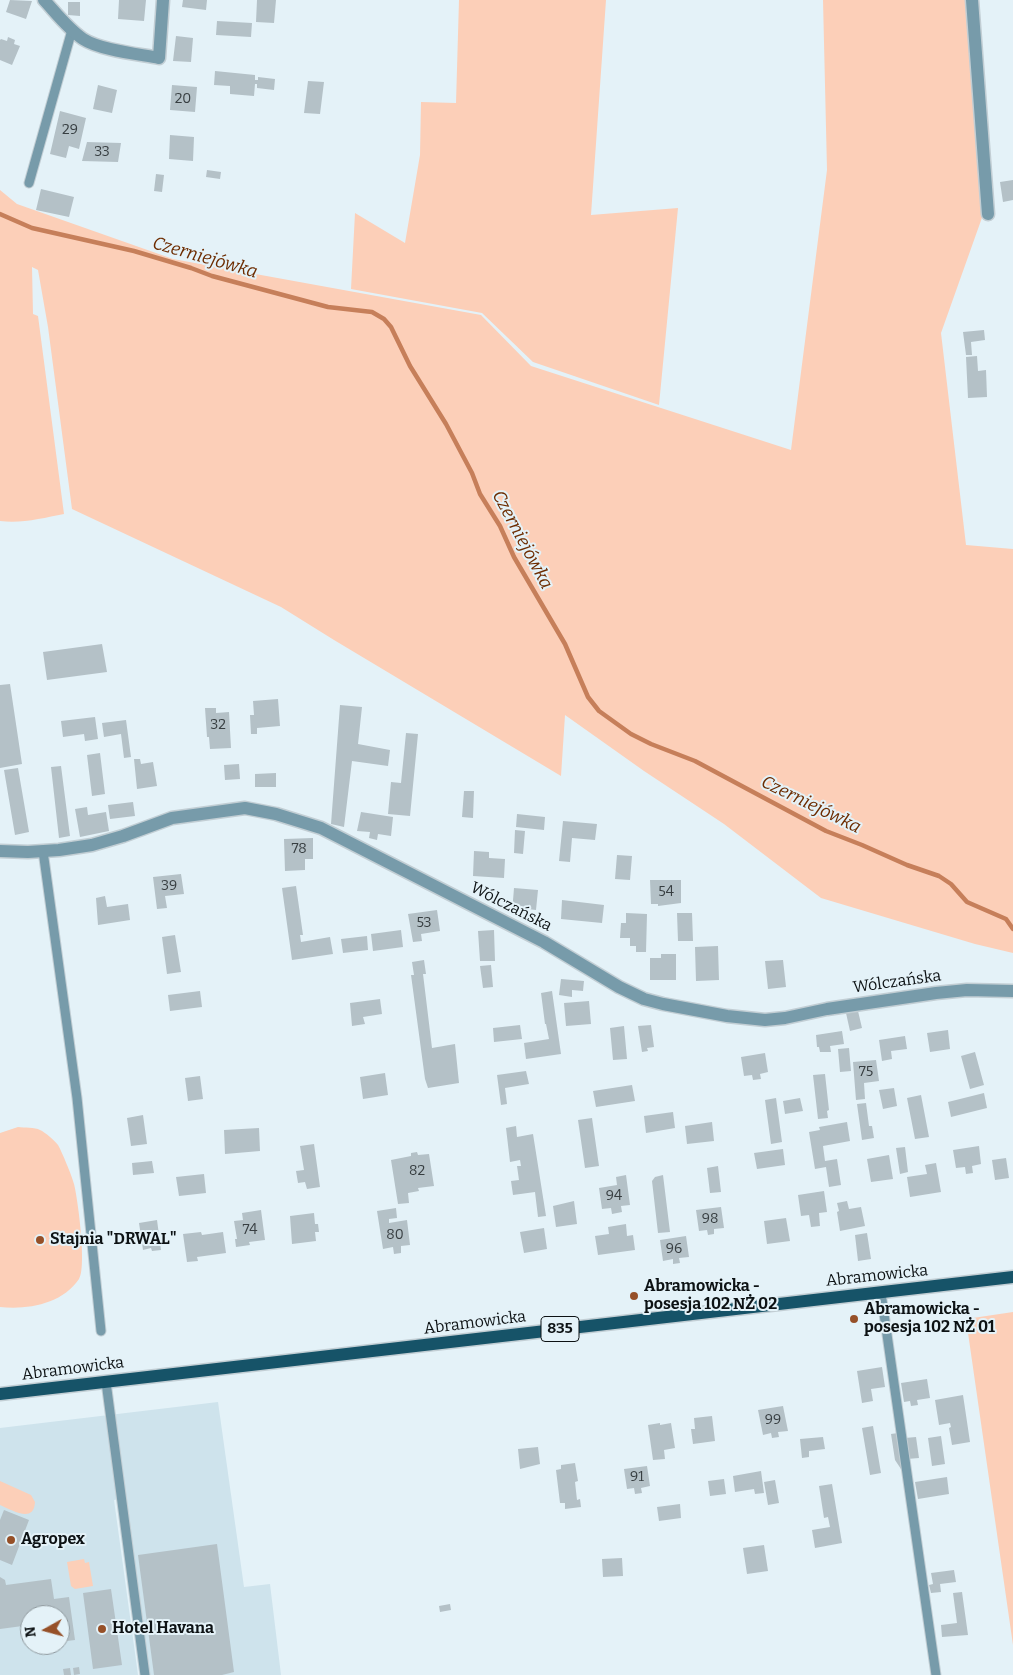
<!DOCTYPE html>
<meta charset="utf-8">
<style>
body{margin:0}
#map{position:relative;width:1013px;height:1675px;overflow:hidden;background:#e4f2f8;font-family:Bitter,serif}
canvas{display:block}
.north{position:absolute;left:20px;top:1605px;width:50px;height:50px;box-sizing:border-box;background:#e4f2f8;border:1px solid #8e989d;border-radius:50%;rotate:263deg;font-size:14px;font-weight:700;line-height:20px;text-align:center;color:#0d1214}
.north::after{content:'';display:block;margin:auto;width:18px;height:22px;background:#965028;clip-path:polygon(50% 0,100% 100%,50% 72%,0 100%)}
</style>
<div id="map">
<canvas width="1013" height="1675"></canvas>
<div class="north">N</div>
</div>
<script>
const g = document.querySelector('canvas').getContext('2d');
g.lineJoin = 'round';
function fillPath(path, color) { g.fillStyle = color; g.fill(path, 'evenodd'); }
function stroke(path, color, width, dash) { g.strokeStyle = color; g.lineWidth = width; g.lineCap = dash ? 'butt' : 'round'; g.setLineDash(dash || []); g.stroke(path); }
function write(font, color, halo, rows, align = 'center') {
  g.font = font + ' Bitter,serif'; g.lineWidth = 4; g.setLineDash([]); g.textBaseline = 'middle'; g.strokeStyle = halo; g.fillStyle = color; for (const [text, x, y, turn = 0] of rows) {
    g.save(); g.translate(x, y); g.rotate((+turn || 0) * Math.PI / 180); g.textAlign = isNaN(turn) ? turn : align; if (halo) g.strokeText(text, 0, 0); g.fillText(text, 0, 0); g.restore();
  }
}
fillPath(new Path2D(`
 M218,1402L244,1587L270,1584L281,1675H149L126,1498L114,1500L138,1675H0V1428ZM30,1615H60V1645H30Z`), '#cee3ec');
fillPath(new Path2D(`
 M459,0H606L591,215L678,208L659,405L533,362L482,313L351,289L355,213L405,243L420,155L421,102L456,103Z
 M823,0H967L984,212L941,333L966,545L1013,549V953L975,944L821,898L724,824L644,771L565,715L561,776L334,640L281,607L72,509L48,327L38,270L32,267L33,314L38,316L64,514C43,518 21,524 0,521V190L17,204L173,259L481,315L531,366L791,450L827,170Z
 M18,1127C24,1128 35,1127 40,1130C45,1132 55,1141 58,1145C62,1152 72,1176 74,1184C78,1199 87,1268 79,1279C62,1304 28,1310 0,1307V1133Z
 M1013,1312V1645L966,1319Z
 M0,1481L31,1495L35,1502C34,1524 12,1510 0,1505Z
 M84,1559L85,1563L89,1562L93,1586L75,1589L71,1586L67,1562Z`), '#fccfb8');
stroke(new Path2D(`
 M0,214L32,228L134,251L191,268L212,276L328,307L372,312L384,319L391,327L410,366L446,424L472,473L480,494L500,526L514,557L565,644L588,697L599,711L631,734L651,744L695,761L826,831L862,845L907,865L939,876L951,884L967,902L1006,919L1013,929`), '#c67f5a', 4.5);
fillPath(new Path2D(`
 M10,0L32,1L26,19L6,12Z
 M119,0H146L144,21L118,19Z
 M183,0H207L206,10L182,7Z
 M257,0H276L274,23L256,22Z
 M68,2H80V16L68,15Z
 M217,21L252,23L251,37L216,35Z
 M176,36L193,38L191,62L173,61Z
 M8,37L15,40L14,44L20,46L12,65L0,60V40L1,39L7,41Z
 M215,71L255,75V80H258V77L275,79L274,90L257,88V84H255L254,96L230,94V86L214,85Z
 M308,81L324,82L320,114L304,113Z
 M98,85L117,90L112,113L93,109Z
 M172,85L197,87L195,112L170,110Z
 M60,111L86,118L79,149L69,146L66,158L50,154Z
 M170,135L194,137L193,161L169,159Z
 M87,142L121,143L118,162L82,161Z
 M207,170L221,172L220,179L206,177Z
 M156,174L164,175L162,192L154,191Z
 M1013,180V200L1003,202L1000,182Z
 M41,189L74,197L69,217L36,210Z
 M984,330L985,340L971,342L972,355H966L963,332Z
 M977,356L978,371L986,370L987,397L968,398L966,357Z
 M102,644L107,672L47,680L43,652Z
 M10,684L22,764L0,768V685Z
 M278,699L280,726L257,728V734H251L250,715H254L253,701Z
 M340,705L362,707L358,744L390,750L388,766L352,761L344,827L331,824Z
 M205,708H216V713L229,712L231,748L210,749L209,737H207Z
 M95,717L98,739L85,741L84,734L63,737L61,721Z
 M126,720L131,757L124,758L121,734L104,737L102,723Z
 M406,733L418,734L410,816L388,814L391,782L401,783Z
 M100,753L105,794L92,796L87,755Z
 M134,759H140L141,764L153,762L157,786L137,789Z
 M239,764L240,779L225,780L224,765Z
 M61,766L70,836L59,838L51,767Z
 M18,768L29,832L15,835L4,770Z
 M276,773V787H255V774Z
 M464,791H474L473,818L462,817Z
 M133,802L135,816L110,819L108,805Z
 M87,807L88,815L106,812L109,831L80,837L75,809Z
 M361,812L393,817L391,836L378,834L377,840L369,838L370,832L357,831Z
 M517,814L545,817L544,830L516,827Z
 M563,821L597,824L595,840L572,838L570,862L559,861Z
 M515,830L525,831L523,854L514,853Z
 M313,838V859H305V870L285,871L284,839Z
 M474,851L489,852V858L505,859L504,878L473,876Z
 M617,855L632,856L630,880L615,879Z
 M181,874L184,894L165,896L167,908L157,909L153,877Z
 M650,880H681V903L658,906V904H651Z
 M296,886L303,935H300L301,942L330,937L333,954L292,960L282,888Z
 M514,888L538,890L536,910L519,908V914L512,913Z
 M105,896L107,907L128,904L130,920L98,925L96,898Z
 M562,900L604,905L602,923L561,919Z
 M437,910L440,931L421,934L422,941L413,942L408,914Z
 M626,913L647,914L646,952H636V946H630V938H620L621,923H626Z
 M677,913H692L693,941H678Z
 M401,930L403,947L373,951L371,934Z
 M494,930L495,961H480L478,931Z
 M175,935L181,972L167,974L162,937Z
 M367,936L368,950L343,953L341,939Z
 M718,946L719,980L696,981L695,947Z
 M661,954H676V980H650V958H661Z
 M424,960L426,974H423L432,1048L455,1044L459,1083L428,1088L425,1079L411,975H414L412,962Z
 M783,960L786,987L768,989L765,961Z
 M491,965L493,987L483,988L480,966Z
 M561,979L584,981L583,991L572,990V997L559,995Z
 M200,991L202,1007L170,1011L168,995Z
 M552,991L561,1054L526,1059L524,1043L549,1039L546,1024H545L541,993Z
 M380,999L382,1014L363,1017L365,1024L352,1026L350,1003Z
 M589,1001L591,1024L566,1026L564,1003Z
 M858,1011L862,1028L850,1031L846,1013Z
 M520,1025L522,1039L494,1042L493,1028Z
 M651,1025L654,1047L647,1048L648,1051L642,1052L638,1026Z
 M624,1026L627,1059L613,1060L610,1028Z
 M948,1030L950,1049L930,1052L927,1033Z
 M842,1031L844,1044L830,1046L831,1052H820L819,1047H817L816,1035Z
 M905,1036L907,1049L891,1051L892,1059L882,1061L879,1040Z
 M849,1048L851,1071L840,1072L838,1049Z
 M975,1052L984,1085L970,1089L961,1056Z
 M765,1053L768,1072L760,1074L761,1079L753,1080L752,1075L744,1076L741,1057Z
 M876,1060L879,1081L864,1083L865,1099L856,1100L853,1062Z
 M526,1071L529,1084L505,1088L507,1104L501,1105L497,1075Z
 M385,1073L388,1095L363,1099L360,1077Z
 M825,1074L829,1110L827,1111L828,1118L818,1119L813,1075Z
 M200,1076L203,1099L188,1101L185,1078Z
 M632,1085L635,1101L596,1107L593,1091Z
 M894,1088L897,1106L883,1109L879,1090Z
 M984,1093L987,1108L951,1117L948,1102Z
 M921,1095L929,1137L915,1139L907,1098Z
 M776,1098L782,1142L771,1144L765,1100Z
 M800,1098L803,1111L785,1114L783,1101Z
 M866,1103L869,1126H872L874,1138L862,1140L857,1104Z
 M673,1112L675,1128L646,1133L644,1116Z
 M143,1115L147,1144L131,1146L127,1118Z
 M592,1118L599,1166L585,1168L578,1120Z
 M712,1122L714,1141L687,1144L685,1126Z
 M847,1122L850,1141L823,1146L825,1161L837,1159L841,1185L829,1187L826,1167L815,1169L809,1132L820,1130L819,1127Z
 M516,1126L517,1137L533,1134L546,1216L538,1217L535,1192L513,1195L511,1181L519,1180L517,1166H521L520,1160L510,1162L506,1128Z
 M259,1128L260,1151L225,1154L224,1130Z
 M314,1144L320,1187L307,1189L305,1182L298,1183L296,1171L304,1170L300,1146Z
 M979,1146L981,1164L972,1166L973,1173L966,1174L965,1167L956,1168L953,1150Z
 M905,1147L908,1172L900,1174L896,1148Z
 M783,1149L785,1165L757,1169L754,1153Z
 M417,1152L418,1155L429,1154L434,1186L418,1188L419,1191L408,1193L409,1203L398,1204L391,1160L411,1156V1153Z
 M889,1155L893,1179L871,1182L867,1159Z
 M1006,1158L1009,1178L995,1180L992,1160Z
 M152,1161L154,1173L133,1175L132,1163Z
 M936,1163L941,1192L910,1197L907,1177L927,1174L925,1165Z
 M718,1166L721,1192L710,1193L707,1168Z
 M204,1174L206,1193L179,1196L176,1177Z
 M626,1175L630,1205L621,1206L622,1212L612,1214L611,1208L602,1209L599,1188L617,1185L616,1177Z
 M663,1175L670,1232L658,1233L652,1181L655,1177Z
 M824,1191L827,1212L819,1213L820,1226L811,1227L809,1215L801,1216L798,1195Z
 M574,1201L577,1224L556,1227L553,1206Z
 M847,1201L849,1209L861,1207L865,1226L840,1231L837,1212L839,1211L837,1203Z
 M721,1207L724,1228L714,1229V1234L708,1235L707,1230L699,1231L696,1210Z
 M396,1208L397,1218L389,1219V1223L407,1220L410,1245L401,1246V1253L394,1254L393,1247L383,1249L377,1211Z
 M261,1210L265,1240L249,1242L250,1245L236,1247L235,1239H237L234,1221L243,1220L242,1213Z
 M314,1213L315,1224H318L319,1232H315L316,1241L292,1244L290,1216Z
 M786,1218L790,1241L767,1244L764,1221Z
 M157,1220L161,1250L152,1251L151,1248L143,1250L139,1223Z
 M626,1224L627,1236L633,1235L635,1250L598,1255L595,1236L609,1234L608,1227Z
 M544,1228L547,1249L524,1253L520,1232Z
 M201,1232L202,1235L223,1232L226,1253L197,1257L198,1261L187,1262L183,1234Z
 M867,1233L871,1259L858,1261L855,1235Z
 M686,1236L689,1257L679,1258L680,1263L673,1264V1259L663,1261L660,1240Z
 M882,1367L885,1387L871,1389L873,1401L862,1403L857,1371Z
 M927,1379L930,1398L917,1400L918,1405L911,1406L910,1401L904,1402L901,1383Z
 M963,1395L970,1442L952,1445L949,1428L951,1427L950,1423L939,1425L935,1400Z
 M783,1406L788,1431L778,1432L779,1437L772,1438L771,1433L763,1435L758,1410Z
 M712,1416L715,1441L693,1444L691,1429H695L694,1418Z
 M660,1423V1425L671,1423L675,1448L664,1450L665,1459L653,1460L648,1425Z
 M873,1426L881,1473L870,1475L862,1428Z
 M898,1433L903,1469H901L895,1460L891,1434Z
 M941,1436L945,1464L932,1466L928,1438Z
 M823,1437L825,1449L809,1451V1457L802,1458L800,1439Z
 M916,1437L919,1458L907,1459L905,1438Z
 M538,1447L540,1464L520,1469L518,1449Z
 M575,1463L578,1481L575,1482L577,1500L580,1499L581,1507L565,1509V1503H560L556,1470L561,1469V1465Z
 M647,1466L650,1486L641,1488L642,1493L635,1494L634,1488L627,1489L624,1469Z
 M761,1471L764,1493L755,1494L754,1489L735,1492L733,1476Z
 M947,1477L949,1494L918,1499L915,1482Z
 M724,1479L726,1494L710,1496L708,1481Z
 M775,1480L779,1503L768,1505L764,1482Z
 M832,1484L842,1543L815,1548L812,1530L830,1527L828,1517L824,1518L819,1486Z
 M680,1504L681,1518L659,1521L657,1507Z
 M4,1510L29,1520L12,1565L0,1560V1520Z
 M217,1544L234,1672L222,1675H154L138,1555Z
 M764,1545L768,1571L747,1574L743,1548Z
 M622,1558L623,1576L603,1577L602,1559Z
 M954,1570L956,1582L940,1584L941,1592L931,1593L929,1585L933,1584L931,1573Z
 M0,1577L5,1580L6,1585L51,1579L54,1599L69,1597L75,1640L60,1642V1615H30V1625L0,1629Z
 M111,1589L122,1665L93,1669L83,1593Z
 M962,1592L968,1635L942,1637L941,1625L957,1623L953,1593Z
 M450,1604L451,1610L440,1612L439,1606Z
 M79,1667L80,1674L74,1675L73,1668Z
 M70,1668L71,1675H64L63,1669Z`), '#b4c1c7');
const service = new Path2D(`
 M29,183L72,30
 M43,851L77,1098L101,1331
 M881,1293L936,1675
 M106,1382L145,1675`);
const minor = new Path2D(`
 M44,0C56,13 68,29 83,39C100,50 138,54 159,58L163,0
 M972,0L988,214
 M0,851L28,852L59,850L92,845L123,836L172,818L245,808L276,814L321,828L544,942L619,987L644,999L663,1004L727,1016L765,1020L785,1018L827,1009L936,993L967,990L1013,991`);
const primary = new Path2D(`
 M0,1394L1013,1277`);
stroke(service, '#c2ced4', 11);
stroke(minor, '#c2ced4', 15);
stroke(primary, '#c2ced4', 15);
stroke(service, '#779baa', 9);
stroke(minor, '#779baa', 12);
stroke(primary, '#165368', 12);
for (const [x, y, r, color] of [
 [40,1240,5,"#965028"],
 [634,1296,5,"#965028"],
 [854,1319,5,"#965028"],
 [11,1540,5,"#965028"],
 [102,1629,5,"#965028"]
]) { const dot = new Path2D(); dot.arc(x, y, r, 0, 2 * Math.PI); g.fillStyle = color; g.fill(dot); stroke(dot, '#e4f2f8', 2); }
write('14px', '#373e41', null, [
 ["20",183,99],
 ["29",70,130],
 ["33",102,152],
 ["32",218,725],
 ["78",299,849],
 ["39",169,886],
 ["54",666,892],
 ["53",424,923],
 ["75",866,1072],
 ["82",417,1171],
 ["94",614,1196],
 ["98",710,1219],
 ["74",250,1230],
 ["80",395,1235],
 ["96",674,1249],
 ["99",773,1420],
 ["91",637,1477]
]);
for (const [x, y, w] of [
 [560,1329,38]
]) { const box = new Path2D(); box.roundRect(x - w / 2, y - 12.5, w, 25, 4); g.fillStyle = '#e4f2f8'; g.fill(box); stroke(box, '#0d1214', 1); }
write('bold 15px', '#0d1214', null, [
 ["835",560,1329]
]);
write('16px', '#0d1214', '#e4f2f8', [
 ["Wólczańska",511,907,27],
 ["Wólczańska",897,982,-8],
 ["Abramowicka",877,1276,-6],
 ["Abramowicka",475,1323,-7],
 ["Abramowicka",73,1369,-7]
]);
write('bold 16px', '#0d1214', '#e4f2f8', [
 ["Stajnia \"DRWAL\"",50,1240],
 ["Abramowicka -",644,1287],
 ["posesja 102 NŻ 02",644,1305],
 ["Abramowicka -",864,1310],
 ["posesja 102 NŻ 01",864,1328],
 ["Agropex",21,1540],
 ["Hotel Havana",112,1629]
], 'left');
write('italic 18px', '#6d2c00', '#e4f2f8', [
 ["Czerniejówka",205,258,16],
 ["Czerniejówka",522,540,62],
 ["Czerniejówka",811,805,26]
]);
</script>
